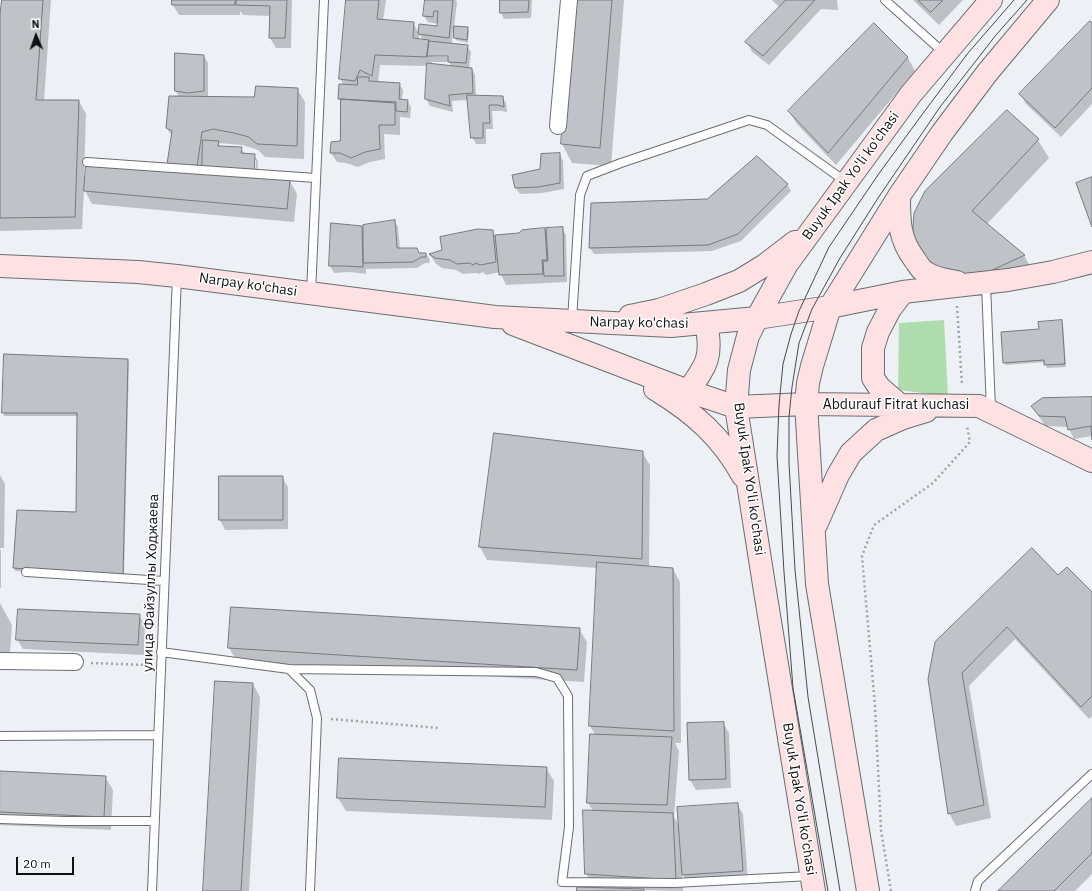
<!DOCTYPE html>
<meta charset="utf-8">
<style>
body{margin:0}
#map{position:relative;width:1092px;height:891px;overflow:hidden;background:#edf1f6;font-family:"IBM Plex Sans",sans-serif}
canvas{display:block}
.north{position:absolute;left:16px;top:16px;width:40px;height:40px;-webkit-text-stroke:3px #fff;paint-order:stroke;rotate:358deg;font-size:11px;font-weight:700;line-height:16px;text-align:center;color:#0f1012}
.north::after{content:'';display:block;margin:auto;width:14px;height:18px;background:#0f1012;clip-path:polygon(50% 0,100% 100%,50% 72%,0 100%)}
.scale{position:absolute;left:16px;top:857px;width:58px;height:18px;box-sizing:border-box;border:2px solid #0f1012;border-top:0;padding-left:5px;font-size:12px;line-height:14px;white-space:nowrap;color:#0f1012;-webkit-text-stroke:3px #fff;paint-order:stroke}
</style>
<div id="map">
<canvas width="1092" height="891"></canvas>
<div class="north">N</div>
<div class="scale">20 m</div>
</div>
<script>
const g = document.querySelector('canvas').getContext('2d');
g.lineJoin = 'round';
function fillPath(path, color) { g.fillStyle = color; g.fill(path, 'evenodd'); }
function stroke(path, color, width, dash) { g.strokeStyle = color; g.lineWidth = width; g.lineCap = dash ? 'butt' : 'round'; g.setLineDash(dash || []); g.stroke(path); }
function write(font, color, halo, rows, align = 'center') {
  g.font = font + ' "IBM Plex Sans",sans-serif'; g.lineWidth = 3; g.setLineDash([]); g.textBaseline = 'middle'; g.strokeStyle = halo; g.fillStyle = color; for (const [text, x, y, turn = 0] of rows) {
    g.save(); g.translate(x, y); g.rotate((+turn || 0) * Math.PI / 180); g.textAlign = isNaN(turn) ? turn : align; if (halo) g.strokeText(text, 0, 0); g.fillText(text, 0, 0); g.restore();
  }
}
fillPath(new Path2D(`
 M944,320L948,396L898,390L899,323Z`), '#aedcac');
fillPath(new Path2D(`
 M3,0H51L44,101H79L86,114L84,177L173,172L172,136L167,128L179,97L176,91V54L204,56L208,63V98H255L297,89L305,102L304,159L265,157L258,150L242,145L218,143L221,147L241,148L245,154L254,155L258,161L257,178L290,181L297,194L294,222L92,204L84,189L82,229L0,231V15ZM254,160H256L255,176H253Z
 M173,0H292L291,48H276L270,38L271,16L243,15L240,11V15H179L173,5Z
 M347,0H386L383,20L413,23L419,33L437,27L438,24L428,22L424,16L426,0H456L457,2L454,27L467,28L469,31L468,43L456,40L455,37V30H453L452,44L467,46L471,52L469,69H472L475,75L476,96L502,97L506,103L507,112L502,111H492L493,129H486V144H476L472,137L468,100L452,101L453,112L430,106L426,99L428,66L380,65L378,82L399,84L403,90L402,100H407L411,107L410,118L400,117V135L384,134L385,159L370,162L358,167L346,163L337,162L331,153L341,142L342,103L339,98L344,86L340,78ZM419,34L423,40H419ZM433,55H453V57H433ZM432,62H449L452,67L432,65Z
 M501,0H532L531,18L504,19L501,13Z
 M573,0H624L611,166L572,163L562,144Z
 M772,0H837L838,10L821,9L769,65L752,52L747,42L780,8Z
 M913,0H963L939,25Z
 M874,25L908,58L915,71L836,165L797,124L789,111Z
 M1092,25V104L1061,137L1026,104L1021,95Z
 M1038,140L1049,158L987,224L1024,255L1034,274L987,297L942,291L913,242Z
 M560,154L563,161L564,189L542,193L520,194L516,188L541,170Z
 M787,184L791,191L741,241L712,251L594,254L590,248L708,200Z
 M394,221L398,227L400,249L426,254L430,260L429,263H425L417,268L366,269V274L350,272L334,273L330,266L332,224L361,227L364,232Z
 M562,228L566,235L567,282L506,285L500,272L486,275L483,272L479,274L476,273L463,274L456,270L442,268L436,264L430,255L492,231L495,236L519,234L545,229L547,232Z
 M1061,321L1063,324L1066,367L1047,368L1045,362L1006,365L1004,363L1040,330Z
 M128,360L129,363L124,578L15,571L14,568L77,513L78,416H4L3,413Z
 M1092,398V436L1074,439L1068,427L1045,426L1033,407Z
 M642,452L650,465L649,567L673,569L680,582L681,743H675L679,751L674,817L680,827L737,804L743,814L748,881L689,885L682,873L683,891L643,890L644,891H578L594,888L586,873L593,811L588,803L591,735L596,736L590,726L598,568L487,560L480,547Z
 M0,475L5,484L4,548H0Z
 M282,477L288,487V529L225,530L220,520Z
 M0,549L1,551V588H0Z
 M1058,576L1092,594V716L1089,719L1015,639L969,686L991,818L956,826L949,813L936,643Z
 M0,603L12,625L10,654H0Z
 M231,608L579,629L587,642L584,682L237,661L229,648Z
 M139,615L145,625L144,655L23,649L17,639Z
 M253,684L260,697L249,891H204Z
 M723,723L729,733L731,788L696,790L690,780Z
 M546,768L554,781L552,820L346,811L338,798Z
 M0,772L105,777L113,790L111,830L0,825Z
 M1092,799V874L1075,891H1000Z`), '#0003');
const building = new Path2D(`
 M2,0H43L36,100H79L75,217L0,218V15Z
 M172,0H235V5H172Z
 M237,0H287L285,38H269L270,6L236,5Z
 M346,0H379L377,19L414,22L413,38L429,40L427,57L375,55L372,76L360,70L355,81L339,79Z
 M425,0H453L449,38L418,34L419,24L437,26L438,11H434L433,17L423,16Z
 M500,0H529L528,12L500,13Z
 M572,0H612L600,148L561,144Z
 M786,0H815L763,56L745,42Z
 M918,0H943L931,12Z
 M1090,21L1092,23V88L1055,128L1019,94Z
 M874,23L908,57L828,153L788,111Z
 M454,26L468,27L467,40L454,38Z
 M429,41L468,45L466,63L448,62V56H427Z
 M175,53L204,55V91L188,93L175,91Z
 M427,63L472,68L473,93L449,95L450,106L425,99Z
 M358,77H369V81L400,83L399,99L408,100L407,112L396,111V102L338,99L339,84L357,85Z
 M256,86L298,88L297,146L257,144L249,137L234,133L213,129L202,132L197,167L167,164L172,131L166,128L169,96L254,97Z
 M467,95L503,96L504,107L498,105H489L490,123H483V138H471Z
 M341,99L395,103V125H379L380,149L365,152L351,158L340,153H330L331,142L340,141Z
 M1007,110L1039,139L972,211L1025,255L975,278L930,272L912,242L914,213L925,191Z
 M203,140L219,141L218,146L242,147L241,153L255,154L254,171L202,169Z
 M560,153V183L538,187L515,188L512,175L540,169L541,154Z
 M757,156L788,184L738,234L708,245L589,248L591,203L707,199Z
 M86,165L290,180L287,209L84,191Z
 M1092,177V227L1076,183Z
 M395,220L397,248H417L419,253H426V257H421L413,262L363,263V225Z
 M331,223L362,226L363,267L345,266H329Z
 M563,227L564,276H544L543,261H548L546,228Z
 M545,228L547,260H542L543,274L499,275L495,235L519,233L522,230Z
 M478,229L493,230L496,262L480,265L476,263L473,265L470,263L457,264L450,260L435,258L429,254L442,250L440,237Z
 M1062,320L1065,364L1044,365V360L1003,363L1001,332L1039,329L1038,322Z
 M4,354L128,359L123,576L13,568L17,510L76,512L77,413H2Z
 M1092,397V440L1091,426L1068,430L1065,417L1039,416L1031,406L1042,398Z
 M494,433L643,451L642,559L479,547Z
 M219,476H283V520H219Z
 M1032,548L1058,575L1067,567L1092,592V696L1081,707L1007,627L962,673L984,805L948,814L928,679L935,642Z
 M597,562L673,568L674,731L589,726Z
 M231,607L580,628L577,670L228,648Z
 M18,609L140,614L138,645L16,640Z
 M215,681L253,683L241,891H203Z
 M724,722L726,779L689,780L687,723Z
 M590,734L672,737L667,805L587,803Z
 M339,758L547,767L545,807L337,798Z
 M0,771L106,776L104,817L0,812Z
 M1092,798V853L1054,891H998Z
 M738,803L743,871L682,875L677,807Z
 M583,810L673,813L676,880L585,874Z
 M577,887L644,889V891H577Z`);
fillPath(building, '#bfc3c7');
stroke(building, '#76797e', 1);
const lane = new Path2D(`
 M885,0L944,53
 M87,162L316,178
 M986,284L991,410
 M311,293L324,0
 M572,320L580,195L587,176L621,163L749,120L767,125L846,182
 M26,572L164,581
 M161,652L289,669L310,690L317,718L310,891
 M289,669L536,672L557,678L568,696L569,827L562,882L674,883L811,876
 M0,736L158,735
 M0,819L65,821H155
 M152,891L177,276
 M975,891L978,881L1092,774`);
const street = new Path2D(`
 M558,126L569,0
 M0,661L75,662`);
const secondary = new Path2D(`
 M899,196C899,222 899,239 915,260C918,264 921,270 925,272C934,279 946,280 957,282
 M0,266L138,272L177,276L495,317L671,326L757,318L830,307L903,292L1008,280L1053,272L1092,262
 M630,316L659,310L706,294L739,281L765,265L795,242
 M513,324L688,391L736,407L806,404L979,406L1092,461
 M655,389C694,413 721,436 743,476
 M688,391C707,365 713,356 706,323
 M900,405L879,387L873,378V348L878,332L890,309L903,292
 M816,525L838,475L851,453L876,430L903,418L926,411
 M814,891L765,591L736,407L739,370L748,336L757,318L787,264L911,94L991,0
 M868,891L817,584L806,404L808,383L812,366L830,307L899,196L942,133L987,73L1048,0`);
stroke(lane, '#6a6d71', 10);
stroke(street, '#6a6d71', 18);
stroke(secondary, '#6a6d71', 24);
stroke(new Path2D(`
 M957,306L962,385
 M91,663L148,665
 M331,719L440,728
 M891,891L881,830L875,706L862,556L874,525L933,483L970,442L967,426`), '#9fa2a6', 2.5, [2, 3]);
stroke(lane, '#fff', 8);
stroke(street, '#fff', 16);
stroke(secondary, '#fee1e3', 22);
stroke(new Path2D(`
 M828,891L793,688L784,572L777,456L779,405L783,364L791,334L799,311L829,247L880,172L924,112L968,53L1014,0
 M840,891L808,697L795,570L789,463V417L792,387L799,343L812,309L840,258L878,198L940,107L996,35L1027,0`), '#47494c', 1);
write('14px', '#0f1012', '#fff', [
 ["Buyuk Ipak Yo'li ko'chasi",851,176,-54],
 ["Narpay ko'chasi",248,285,8],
 ["Narpay ko'chasi",639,323,1],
 ["Abdurauf Fitrat kuchasi",896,405],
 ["Buyuk Ipak Yo'li ko'chasi",749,479,82],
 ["улица Файзуллы Ходжаева",151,583,-88],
 ["Buyuk Ipak Yo'li ko'chasi",799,799,81]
]);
</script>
